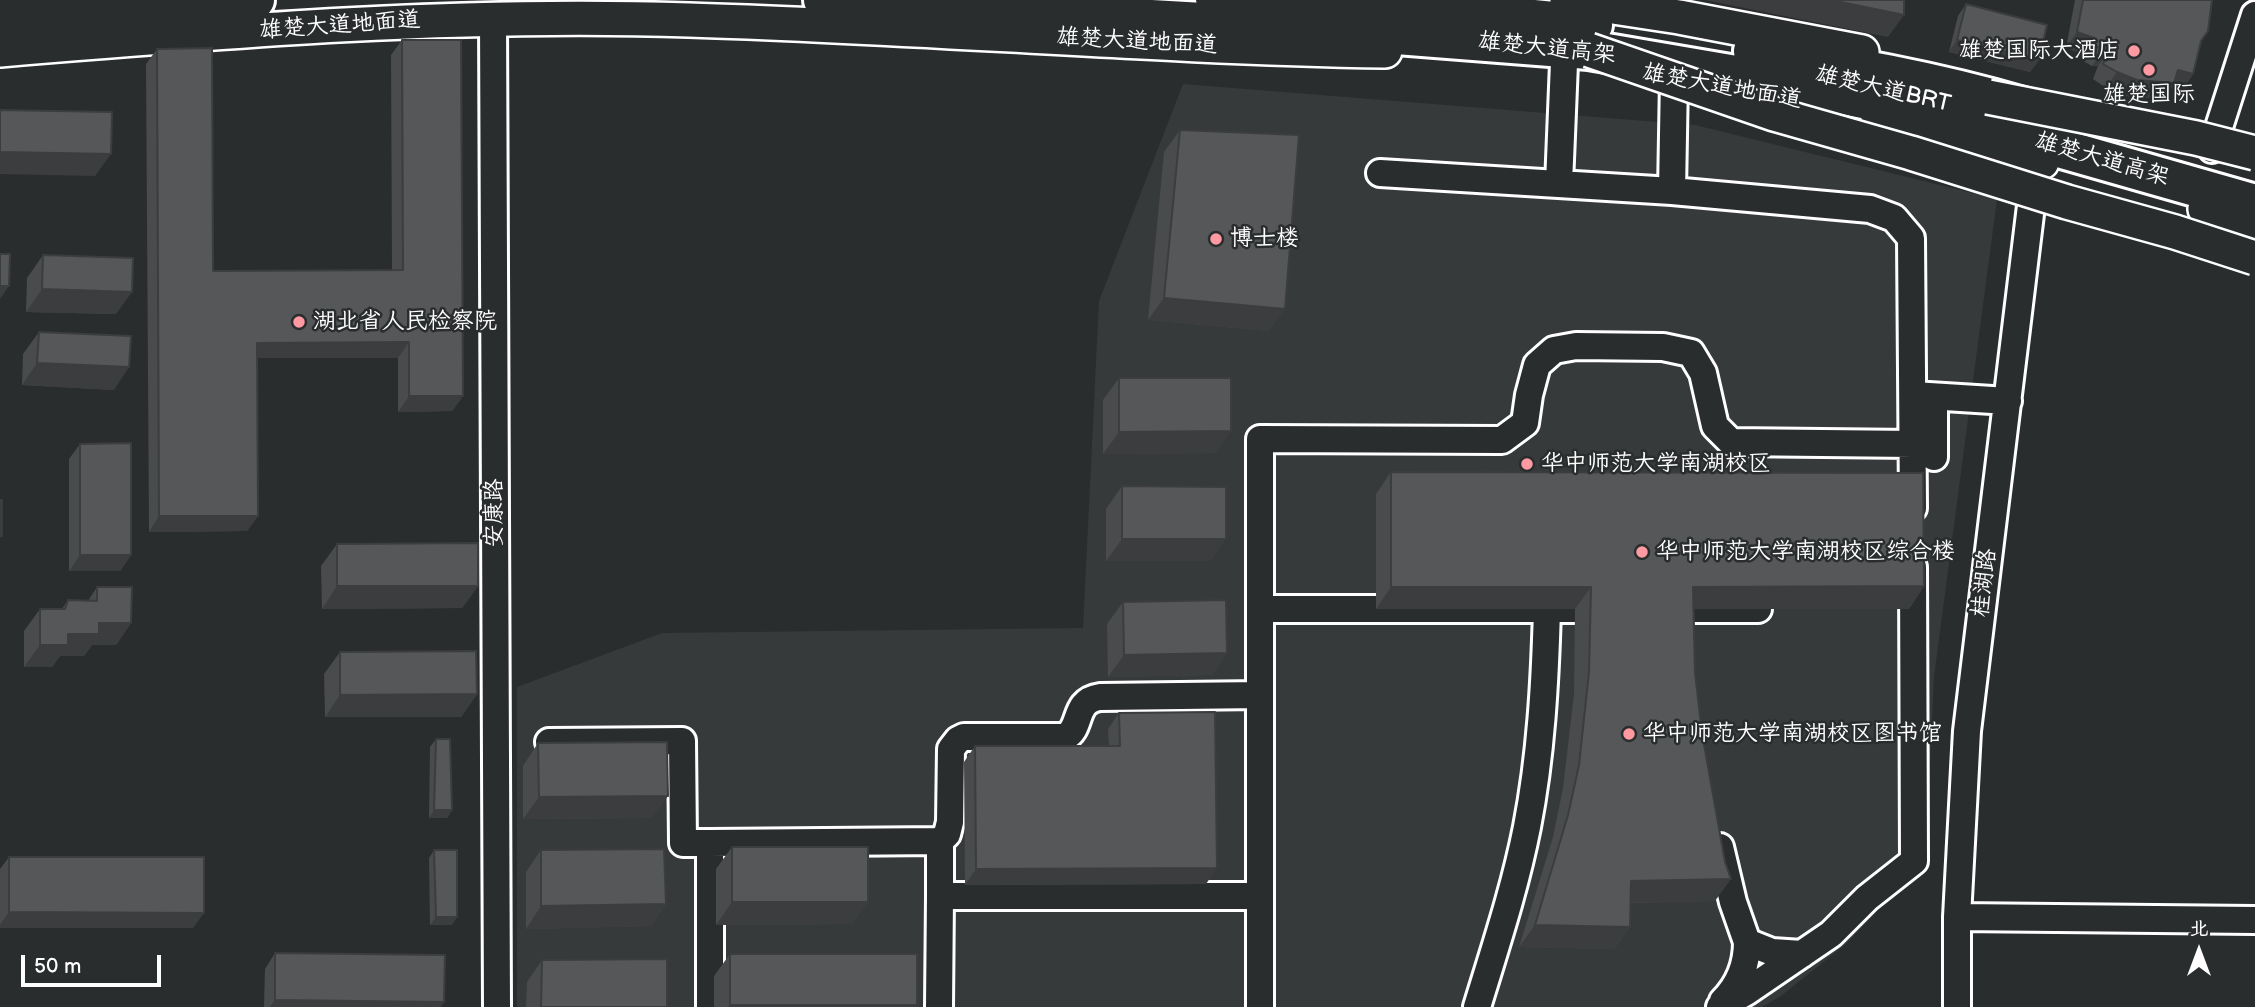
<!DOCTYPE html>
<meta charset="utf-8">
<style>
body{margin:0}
#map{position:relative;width:2255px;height:1007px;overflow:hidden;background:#2a2d2e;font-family:"Balsamiq Sans","LXGW WenKai TC",sans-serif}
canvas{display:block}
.north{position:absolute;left:2164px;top:916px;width:70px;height:70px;-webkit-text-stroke:5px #2a2d2e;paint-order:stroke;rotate:0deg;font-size:19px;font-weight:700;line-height:28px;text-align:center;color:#fff}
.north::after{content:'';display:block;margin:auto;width:24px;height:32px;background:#fff;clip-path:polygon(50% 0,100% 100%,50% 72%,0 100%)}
.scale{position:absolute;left:21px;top:955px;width:140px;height:32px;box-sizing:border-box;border:4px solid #fff;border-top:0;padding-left:9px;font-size:21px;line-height:24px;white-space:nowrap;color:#fff;-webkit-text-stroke:5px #2a2d2e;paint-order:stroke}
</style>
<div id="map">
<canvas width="2255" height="1007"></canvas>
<div class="north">北</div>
<div class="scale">50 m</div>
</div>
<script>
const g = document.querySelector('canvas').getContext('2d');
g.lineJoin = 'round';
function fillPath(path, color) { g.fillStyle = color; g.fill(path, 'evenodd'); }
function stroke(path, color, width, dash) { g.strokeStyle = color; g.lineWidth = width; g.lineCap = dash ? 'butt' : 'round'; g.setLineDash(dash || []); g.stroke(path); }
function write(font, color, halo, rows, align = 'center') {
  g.font = font + ' "Balsamiq Sans","LXGW WenKai TC",sans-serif'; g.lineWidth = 5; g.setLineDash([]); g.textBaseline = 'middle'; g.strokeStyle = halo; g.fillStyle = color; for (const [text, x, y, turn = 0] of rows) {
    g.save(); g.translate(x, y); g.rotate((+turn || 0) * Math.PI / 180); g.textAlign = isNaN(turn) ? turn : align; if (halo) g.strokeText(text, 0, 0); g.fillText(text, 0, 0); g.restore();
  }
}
fillPath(new Path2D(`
 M1183,84L1695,125L1997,199L1934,677L1925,872L1892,895L1847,943L1781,996L1762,1007H517V687L662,633L1083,628L1099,301Z`), '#373a3b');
const minor = new Path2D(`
 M1209,0L1365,12
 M493,18L497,1007
 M2212,149L2255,15
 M1380,173L1672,191L1870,209L1894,218L1911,238L1913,508
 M1559,184L1564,63
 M1672,191L1674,79
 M1913,395L2008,401
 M1934,397V457
 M1260,609H1609
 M1658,609H1758
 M549,742L682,741L683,843H710
 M940,841V896H1260
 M1720,847L1733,902L1747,942L1772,952L1802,954
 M1957,917L2255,920
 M1723,1001C1739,985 1747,965 1747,942
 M710,1007V843L940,841L947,834L950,822L951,749L958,740L964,737H1065C1083,728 1072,701 1100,697L1260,695
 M939,1007L940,896
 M1260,1007V439L1502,440L1525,423L1529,395L1537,365L1554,350L1576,346L1663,347L1691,353L1703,373L1715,426L1731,442L1913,444
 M1477,1007C1495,948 1515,888 1527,827C1541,755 1545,682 1547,609
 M1720,1007L1746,992L1831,934L1867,898L1914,861L1913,567
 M1957,1007V917L1967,731L2035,173`);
const major = new Path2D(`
 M1567,0L1679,17L1862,52
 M0,50C229,31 459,12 689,20C921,27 1153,47 1385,51
 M1878,120L2042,162
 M2205,209L2255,224`);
const highway = new Path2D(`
 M823,0L1307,28L1589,50L1800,86L1954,118L2255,204
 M1347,0L1593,25
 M0,17L255,0
 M1753,51C1843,65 1935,81 2023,107`);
stroke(minor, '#fff', 32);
stroke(major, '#fff', 38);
stroke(highway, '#fff', 44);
stroke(minor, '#2a2d2e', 26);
stroke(major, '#2a2d2e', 33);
stroke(highway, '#2a2d2e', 38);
const majorBridge = new Path2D(`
 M1589,50L1774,114L1911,153L2067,202L2175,232L2255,258
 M1988,97L2196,138L2255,153`);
stroke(majorBridge, '#fff', 38, []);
stroke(majorBridge, '#2a2d2e', 33);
fillPath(new Path2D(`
 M2075,0H2212L2193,74L2182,90L2172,87L2163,99L2126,96L2106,88L2093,79L2098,66H2092L2083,61V54L2066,48Z
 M1966,4L2039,60L2030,72L1949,52L1958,16Z
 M402,40L463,396L452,411L398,412V358H257L258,516L247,531L149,532L146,64L157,49L213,271L392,270L391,55Z
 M1180,130L1269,331L1148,320L1164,152Z
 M43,255L116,314L26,312L27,278Z
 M39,332L114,390L22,385L23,354Z
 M1119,378L1216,453L1103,454V400Z
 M80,444L131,555L120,571H69V459Z
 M1391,472L1924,586L1909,609H1694L1695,673L1715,901L1630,903V927L1614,949L1519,947L1553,837L1563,788L1574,694L1575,609H1376V494Z
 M1122,486L1210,561H1106V509Z
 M337,544L478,586L462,608L322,609L321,566Z
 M97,587L131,623L116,645H92L84,656H60L52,667H24V631L40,609H62L68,600L88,601Z
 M1123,602L1227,653L1212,675L1108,677L1107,624Z
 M340,652L477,694L461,717H325L324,674Z
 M1119,713L1206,884L965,885L964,762L975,746H1109L1108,729Z
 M436,739L452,810L447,818H429L430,747Z
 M538,743L652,818L523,819V766Z
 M732,847L853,924L716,925V869Z
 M434,850L452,925H430L429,858Z
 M541,850L666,904L651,926L526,929V872Z
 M9,857L193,928H0V869Z
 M275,953L441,1007H264L265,969Z
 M730,954L916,1007H714V976Z
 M542,960L667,1007H526L527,982Z`), '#494b4c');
fillPath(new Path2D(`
 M1705,0H1831L1904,15L1888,37Z
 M2077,32L2094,38L2083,54L2066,48Z
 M1957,40L2039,60L2030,72L1949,52Z
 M2103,50L2109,51L2098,66H2092Z
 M2178,70L2193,74L2182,90L2172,87L2163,99L2126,96L2106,88L2117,72Z
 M0,152L111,154L95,176L0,174Z
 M0,286H9L0,299Z
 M42,289L132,292L116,314L26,312Z
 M1164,298L1285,309L1269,331L1148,320Z
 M409,342L398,358H246L257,343Z
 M37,363L129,367L114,390L22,385Z
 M409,396H463L452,411L398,412Z
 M1231,431L1216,453L1103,454L1119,432Z
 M159,516H258L247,531L149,532Z
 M1122,539H1226L1210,561H1106Z
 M80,555H131L120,571H69Z
 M337,586H478L462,608L322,609Z
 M1924,586L1909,609H1677L1693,587Z
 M1391,587H1591L1575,609H1376Z
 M99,623H131L116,645H92L84,656H60L52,667H24L40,645Z
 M1227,653L1212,675L1108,677L1124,655Z
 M477,694L461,717H325L340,695Z
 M668,796L652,818L523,819L539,797Z
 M434,810H452L447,818H429Z
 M1217,868L1206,884L965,885L976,869Z
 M1731,879L1715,901L1615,903L1631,881Z
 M732,902H868L853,924L716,925Z
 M666,904L651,926L526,929L541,906Z
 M9,912L204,913L193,928H0V925Z
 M436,917H457L452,925H430Z
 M1535,925L1630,927L1614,949L1519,947Z
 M275,1000L444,1002L441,1007H270Z
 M730,1005H917L916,1007H728Z`), '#3c3d3e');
const building = new Path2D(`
 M1831,0H1904V15Z
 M2083,0H2212L2208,31L2201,41L2193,74L2178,70L2174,83L2137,80L2117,72L2103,64L2109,51L2103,50L2094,45V38L2077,32Z
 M1966,4L2047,25L2039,60L1957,40Z
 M402,40H461L463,396H409V342L257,343L258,516H159L157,49L212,48L213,271L403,270Z
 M0,110L112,112L111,154L0,152Z
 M1180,130L1299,135L1285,309L1164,298Z
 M0,254H10L9,286H0Z
 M43,255L133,258L132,292L42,289Z
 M39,332L131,336L129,367L37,363Z
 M1119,378H1231V431L1119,432Z
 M131,443V555H80V444Z
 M1391,472L1923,473L1924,586L1693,587L1695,673L1702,733L1725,862L1731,879L1631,881L1630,927L1535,925L1568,815L1579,765L1589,672L1591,587H1391Z
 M1122,486L1226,487V539H1122Z
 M0,500H2V536H0Z
 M478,543V586H337V544Z
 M97,587H132L131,623H99V634H68V645H40V609H65L68,600L97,601Z
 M1226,600L1227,653L1124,655L1123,602Z
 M476,651L477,694L340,695V652Z
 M1215,712L1217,868L976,869L975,746H1120L1119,713Z
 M436,739H450L452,810H434Z
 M667,742L668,796L539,797L538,743Z
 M732,847H868V902H732Z
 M664,849L666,904L541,906V850Z
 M434,850H457V917H436Z
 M9,857H204V913L9,912Z
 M275,953L445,955L444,1002L275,1000Z
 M730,954H917V1005H730Z
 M667,959V1007H541L542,960Z`);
fillPath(building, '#555758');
stroke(building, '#3c3d3e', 2);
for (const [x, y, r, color] of [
 [2134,51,7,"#ff9aa2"],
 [2149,70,7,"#ff9aa2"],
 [1216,239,7,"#ff9aa2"],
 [299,322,7,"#ff9aa2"],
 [1527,464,7,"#ff9aa2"],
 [1642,552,7,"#ff9aa2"],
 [1629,734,7,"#ff9aa2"]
]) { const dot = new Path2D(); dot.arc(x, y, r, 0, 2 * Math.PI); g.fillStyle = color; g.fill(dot); stroke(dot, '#2a2d2e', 2.5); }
write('23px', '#fff', '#2a2d2e', [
 ["雄楚大道地面道",340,26,-4],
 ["雄楚大道地面道",1137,42,3],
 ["雄楚大道高架",1547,49,6],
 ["雄楚大道地面道",1722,87,10],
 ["雄楚大道BRT",1883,90,13],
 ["雄楚大道高架",2102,160,16],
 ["安康路",495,513,-90],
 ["桂湖路",1985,583,-83]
]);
write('23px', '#fff', '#2a2d2e', [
 ["雄楚国际大酒店",2120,51,"right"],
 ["雄楚国际",2149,95,"center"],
 ["博士楼",1230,239],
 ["湖北省人民检察院",313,322],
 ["华中师范大学南湖校区",1541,464],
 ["华中师范大学南湖校区综合楼",1656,552],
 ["华中师范大学南湖校区图书馆",1643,734]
], 'left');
</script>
